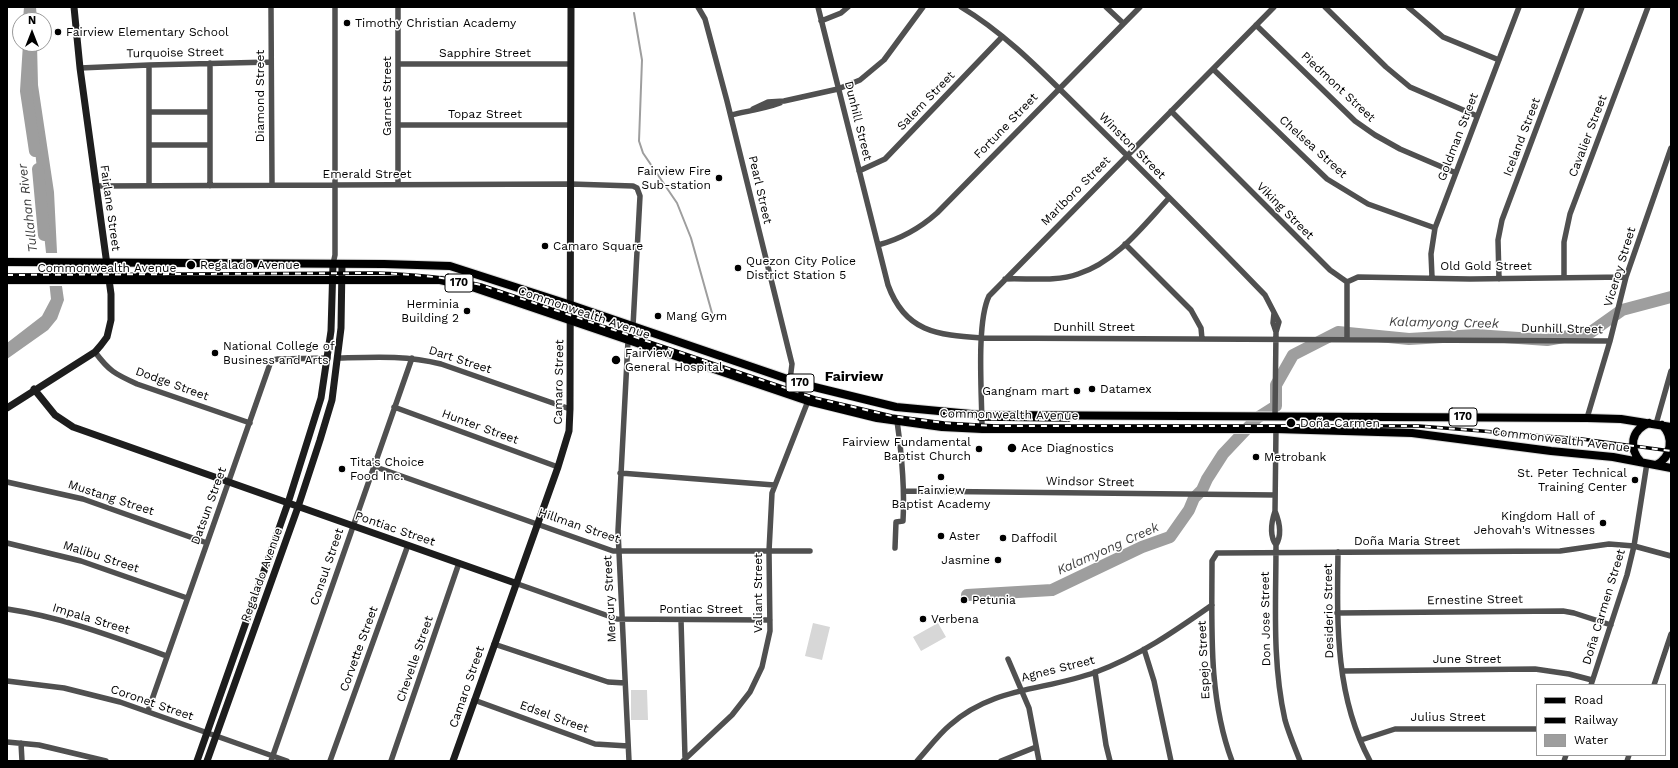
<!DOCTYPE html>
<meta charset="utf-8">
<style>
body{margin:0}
#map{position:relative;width:1678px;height:768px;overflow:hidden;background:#fff;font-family:"Work Sans",sans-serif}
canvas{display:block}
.frame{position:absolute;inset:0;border:8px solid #000;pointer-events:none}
.legend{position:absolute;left:1536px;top:684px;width:130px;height:72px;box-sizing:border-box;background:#fff;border:1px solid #999;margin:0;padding:5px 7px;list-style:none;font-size:12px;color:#000}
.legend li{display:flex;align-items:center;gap:8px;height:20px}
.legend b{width:20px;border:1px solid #999}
.north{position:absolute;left:12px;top:12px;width:40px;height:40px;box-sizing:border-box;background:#fff;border:1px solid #999;border-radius:50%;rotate:0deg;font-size:11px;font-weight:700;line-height:16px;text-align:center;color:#000}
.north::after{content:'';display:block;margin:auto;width:14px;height:18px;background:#000;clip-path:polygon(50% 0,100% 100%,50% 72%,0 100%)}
</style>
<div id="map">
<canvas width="1678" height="768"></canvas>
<div class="frame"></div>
<ul class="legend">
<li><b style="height:5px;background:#000"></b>Road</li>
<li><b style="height:5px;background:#000"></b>Railway</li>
<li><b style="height:11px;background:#9e9e9e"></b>Water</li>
</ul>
<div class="north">N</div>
</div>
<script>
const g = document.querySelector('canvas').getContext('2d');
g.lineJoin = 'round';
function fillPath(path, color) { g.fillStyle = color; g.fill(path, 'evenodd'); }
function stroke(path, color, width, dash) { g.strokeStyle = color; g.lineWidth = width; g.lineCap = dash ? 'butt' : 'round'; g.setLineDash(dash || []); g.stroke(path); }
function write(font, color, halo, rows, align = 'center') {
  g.font = font + ' "Work Sans",sans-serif'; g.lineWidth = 3; g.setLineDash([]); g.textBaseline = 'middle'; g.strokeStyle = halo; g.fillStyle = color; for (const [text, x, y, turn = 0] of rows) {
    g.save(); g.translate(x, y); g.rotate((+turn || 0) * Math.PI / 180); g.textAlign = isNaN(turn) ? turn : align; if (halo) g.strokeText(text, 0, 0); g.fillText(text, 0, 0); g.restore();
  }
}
fillPath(new Path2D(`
 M813,623L830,627L822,660L805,656Z
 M938,623L946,637L921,651L913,637Z
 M631,690H647L648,720H631Z`), '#d7d7d7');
fillPath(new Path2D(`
 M24,7H36L37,20H23Z
 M25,44H37L38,85L54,192L57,252L64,300L57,319L48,330L7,359V343L42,316L51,299L30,104L27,91Z`), '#9e9e9e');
fillPath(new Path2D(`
 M43,253H59L64,286H47Z`), '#fff');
stroke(new Path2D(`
 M634,13L642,60L639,141L643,153L677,203L691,238L712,313`), '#9e9e9e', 2);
stroke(new Path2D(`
 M29,44L26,91L35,151
 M38,169L44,235
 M967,595L1052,590L1142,547L1170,537L1189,510L1194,498L1202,490L1207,479L1223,454L1257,418L1276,406V385L1293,355L1338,332L1409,339L1476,335L1547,340L1591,332L1622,310L1671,297`), '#9e9e9e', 12);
const primary = new Path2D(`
 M7,262L384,264L450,266L571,305L802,384L896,407L982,415L1587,418L1621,419L1671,427
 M7,280H440L472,287L808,401L877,418L942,427L982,429H1276L1412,433L1551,451L1613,457L1671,468
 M1641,462C1628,448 1631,430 1649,423
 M1656,465C1672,457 1674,437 1662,425`);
stroke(primary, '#dbdbdb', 10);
stroke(new Path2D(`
 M271,7L272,185
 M398,7V184
 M698,7L705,19L727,101L792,364L790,380
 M818,7L888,285C905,332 937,335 982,338L1610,341
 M961,7C1008,35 1047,77 1085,114C1146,174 1206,234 1265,295L1279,322L1276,332L1275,415
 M1106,7L1123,23
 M1325,7L1386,67L1410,87L1477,116
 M1408,7L1443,37L1499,60
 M821,21L841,13L848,7
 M1256,25L1355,121L1375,135L1400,149L1456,173
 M210,63V186
 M398,64H571
 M149,65V186
 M80,68L149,65L271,62
 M1213,69L1327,179L1368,204L1435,228
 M753,109L768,102L784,101L838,89L860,80L884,60L923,7
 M1171,111L1330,270L1347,282V339
 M149,112H210
 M731,115C747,111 764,109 780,103
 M398,125H571
 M149,145H210
 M859,171L885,159L1002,37
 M96,186L571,184L633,186L637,188L640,196L633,326
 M1125,244L1191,310L1201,328L1202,339
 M878,245C901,239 919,229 937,213L1140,7
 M333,264L335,255V7
 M1432,277L1431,254L1435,228L1519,7
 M1564,277V242L1570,214L1648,7
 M1005,279C1028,278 1056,282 1078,274C1116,262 1143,226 1169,198
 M1499,279L1498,240L1502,220L1582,7
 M1347,282L1358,277L1470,279L1626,277
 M1274,313L1273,323L1276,332
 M628,341L618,531L629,761
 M95,352C109,371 115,374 137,384L250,423
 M338,358C374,357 406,355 441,364L570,409
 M394,407L558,467
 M1587,418L1610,341L1626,277L1671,148
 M1656,424L1671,371
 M982,429C982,395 976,323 989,296L1274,7
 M1276,429L1275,511C1280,523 1282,535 1276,545
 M373,466L613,551H810
 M620,473L774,485
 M7,482L83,499L207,543
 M905,491L1275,495
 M1275,511C1271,523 1269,535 1276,545C1276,604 1272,662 1285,720C1289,734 1295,748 1300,761
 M7,543L81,561L187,598
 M895,548L896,522L903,521C905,486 902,456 897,421
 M1338,552C1337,624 1335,696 1370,761
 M515,583L617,619L770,620
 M7,609C62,617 114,637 167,656
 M1337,613L1563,611L1574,613L1611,625
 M681,620L685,757
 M494,644L608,682L625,683
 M1144,649L1154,681L1171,761
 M1008,659L1029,708L1039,761
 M1342,671L1535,669L1569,674L1592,680
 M1095,672L1106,745L1110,761
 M7,681L64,688L120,702L287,761
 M1591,685L1627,575L1634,546L1647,463
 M1654,685L1671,634
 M474,700L595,744L628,746
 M148,711L270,364L273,360L278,359L328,358
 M1361,740L1395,729H1537
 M7,742L39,745L106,761
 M21,743L22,761
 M271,761L412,358
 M330,761L408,545
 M391,761L459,563
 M683,761L732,715L750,692L762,667L770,631L769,551L772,493L808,401
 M917,761C928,749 938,735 950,725C994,686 1045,691 1096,672C1139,656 1175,631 1212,605
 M1001,761L1036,747
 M1232,761C1208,697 1212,628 1212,561L1217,553L1560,551L1609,544L1634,546L1671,556
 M1564,761L1566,755
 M1627,761L1629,755`), '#505050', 5.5);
stroke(new Path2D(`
 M34,389L55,415L73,427L515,583
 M7,408L95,352L101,345L107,337L111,320V294L80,68L74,7
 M197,761L288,503L321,398L331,331L333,264
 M207,761L298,507L320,440L332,400L341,328L342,264
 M453,761L558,467L569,431L570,409L571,7`), '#1d1d1d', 7);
stroke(primary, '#000', 8);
const rail = new Path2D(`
 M7,275L375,273C411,274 446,277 481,285L815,398L892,416L944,423L996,426H1419L1582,439L1671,451
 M979,419L1069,420`);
stroke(rail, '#000', 3.5);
stroke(rail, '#fff', 2, [6]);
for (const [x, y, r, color] of [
 [347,23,4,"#000"],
 [58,32,4,"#000"],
 [719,178,4,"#000"],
 [545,246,4,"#000"],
 [191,265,5,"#000"],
 [738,268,4,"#000"],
 [467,311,4,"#000"],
 [658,316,4,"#000"],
 [215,353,4,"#000"],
 [616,360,5,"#000"],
 [1092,389,4,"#000"],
 [1077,391,4,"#000"],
 [1291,423,5,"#000"],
 [1012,448,5,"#000"],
 [979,449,4,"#000"],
 [1256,457,4,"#000"],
 [342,469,4,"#000"],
 [941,477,4,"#000"],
 [1635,480,4,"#000"],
 [1603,523,4,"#000"],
 [941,536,4,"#000"],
 [1003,538,4,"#000"],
 [998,560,4,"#000"],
 [964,600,4,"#000"],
 [923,619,4,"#000"]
]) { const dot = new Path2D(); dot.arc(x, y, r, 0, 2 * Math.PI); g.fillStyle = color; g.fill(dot); stroke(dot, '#fff', 1.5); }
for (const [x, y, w] of [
 [459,283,28],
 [800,383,28],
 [1463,417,28]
]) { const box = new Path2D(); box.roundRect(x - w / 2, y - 9, w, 18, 3); g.fillStyle = '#fff'; g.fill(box); stroke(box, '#000', 1); }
write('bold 11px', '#000', null, [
 ["170",459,283],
 ["170",800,383],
 ["170",1463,417]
]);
write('12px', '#000', '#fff', [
 ["Timothy Christian Academy",355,23],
 ["Fairview Elementary School",66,32],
 ["Fairview Fire",711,171,"right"],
 ["Sub-station",711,185,"right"],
 ["Camaro Square",553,246],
 ["Quezon City Police",746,261],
 ["District Station 5",746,275],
 ["Regalado Avenue",200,265],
 ["Herminia",459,304,"right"],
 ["Building 2",459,318,"right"],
 ["Mang Gym",666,316],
 ["National College of",223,346],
 ["Business and Arts",223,360],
 ["Fairview",625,353],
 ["General Hospital",625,367],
 ["Datamex",1100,389],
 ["Gangnam mart",1069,391,"right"],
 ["Doña Carmen",1300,423],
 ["Fairview Fundamental",971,442,"right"],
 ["Baptist Church",971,456,"right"],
 ["Ace Diagnostics",1021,448],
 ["Metrobank",1264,457],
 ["Tita's Choice",350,462],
 ["Food Inc.",350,476],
 ["St. Peter Technical",1627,473,"right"],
 ["Training Center",1627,487,"right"],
 ["Fairview",941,490,"center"],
 ["Baptist Academy",941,504,"center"],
 ["Kingdom Hall of",1595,516,"right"],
 ["Jehovah's Witnesses",1595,530,"right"],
 ["Aster",949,536],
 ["Daffodil",1011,538],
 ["Jasmine",990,560,"right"],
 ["Petunia",972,600],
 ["Verbena",931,619]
], 'left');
write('12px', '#000', '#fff', [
 ["Turquoise Street",175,53,-1],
 ["Sapphire Street",485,53],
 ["Piedmont Street",1338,87,43],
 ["Diamond Street",260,96,-90],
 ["Garnet Street",387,96,-90],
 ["Salem Street",926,101,-46],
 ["Topaz Street",485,114],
 ["Dunhill Street",858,121,76],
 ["Fortune Street",1006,126,-46],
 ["Cavalier Street",1588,136,-69],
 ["Goldman Street",1458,137,-69],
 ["Iceland Street",1522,137,-69],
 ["Winston Street",1132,146,45],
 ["Chelsea Street",1313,147,42],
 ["Emerald Street",367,174],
 ["Pearl Street",760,190,77],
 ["Marlboro Street",1076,191,-45],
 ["Fairlane Street",110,208,82],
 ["Viking Street",1285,211,45],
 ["Old Gold Street",1486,266],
 ["Viceroy Street",1620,267,-73],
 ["Commonwealth Avenue",107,268],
 ["Commonwealth Avenue",584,313,19],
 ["Dunhill Street",1094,327],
 ["Dunhill Street",1562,329,1],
 ["Dart Street",460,360,18],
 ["Camaro Street",559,382,-89],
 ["Dodge Street",172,384,20],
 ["Commonwealth Avenue",1009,415,1],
 ["Hunter Street",480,427,20],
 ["Commonwealth Avenue",1561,440,7],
 ["Windsor Street",1090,482,1],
 ["Mustang Street",111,498,18],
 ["Datsun Street",209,506,-70],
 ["Hillman Street",579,526,19],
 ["Pontiac Street",395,529,19],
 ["Doña Maria Street",1407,541],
 ["Malibu Street",101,557,18],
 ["Consul Street",327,567,-71],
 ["Regalado Avenue",262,575,-70],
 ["Valiant Street",758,593,-90],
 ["Mercury Street",610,599,-93],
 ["Ernestine Street",1475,600,-1],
 ["Doña Carmen Street",1604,607,-73],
 ["Pontiac Street",701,609],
 ["Desiderio Street",1329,611,-91],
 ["Impala Street",91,619,17],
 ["Don Jose Street",1266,619,-91],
 ["Corvette Street",359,649,-70],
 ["Chevelle Street",415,659,-71],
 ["June Street",1467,659],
 ["Espejo Street",1204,660,-93],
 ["Agnes Street",1058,669,-14],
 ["Camaro Street",467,687,-71],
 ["Coronet Street",152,703,19],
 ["Edsel Street",554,717,20],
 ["Julius Street",1448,717]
]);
write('italic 13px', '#3f3f3f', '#fff', [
 ["Tullahan River",28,208,-97],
 ["Kalamyong Creek",1444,323,1],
 ["Kalamyong Creek",1108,549,-24]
]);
write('bold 14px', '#000', '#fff', [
 ["Fairview",854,377]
]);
</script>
